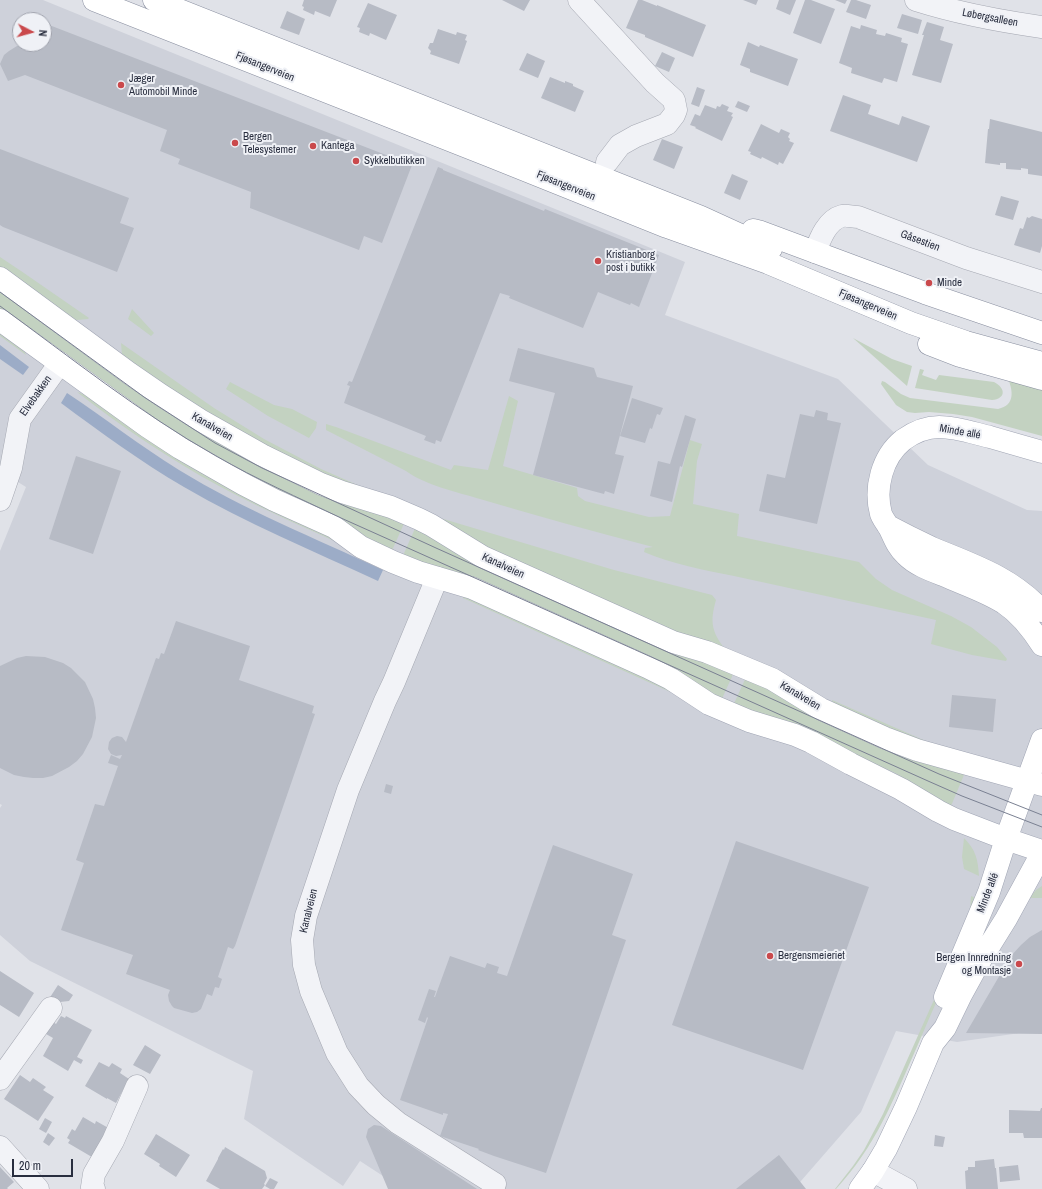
<!DOCTYPE html>
<meta charset="utf-8">
<style>
body{margin:0}
#map{position:relative;width:1042px;height:1189px;overflow:hidden;background:#e0e2e8;font-family:"Archivo Narrow",sans-serif}
canvas{display:block}
.north{position:absolute;left:12px;top:12px;width:40px;height:40px;box-sizing:border-box;background:#eff1f6;border:1px solid #a0a3ad;border-radius:50%;rotate:96deg;font-size:11px;font-weight:700;line-height:16px;text-align:center;color:#292e3f}
.north::after{content:'';display:block;margin:auto;width:14px;height:18px;background:#ca494c;clip-path:polygon(50% 0,100% 100%,50% 72%,0 100%)}
.scale{position:absolute;left:12px;top:1159px;width:61px;height:18px;box-sizing:border-box;border:2px solid #292e3f;border-top:0;padding-left:5px;font-size:12px;line-height:14px;white-space:nowrap;color:#292e3f;-webkit-text-stroke:3px #eff1f6;paint-order:stroke}
</style>
<div id="map">
<canvas width="1042" height="1189"></canvas>
<div class="north">N</div>
<div class="scale">20 m</div>
</div>
<script>
const g = document.querySelector('canvas').getContext('2d');
g.lineJoin = 'round';
function fillPath(path, color) { g.fillStyle = color; g.fill(path, 'evenodd'); }
function stroke(path, color, width, dash) { g.strokeStyle = color; g.lineWidth = width; g.lineCap = dash ? 'butt' : 'round'; g.setLineDash(dash || []); g.stroke(path); }
function write(font, color, halo, rows, align = 'center') {
  g.font = font + ' "Archivo Narrow",sans-serif'; g.lineWidth = 4; g.setLineDash([]); g.textBaseline = 'middle'; g.strokeStyle = halo; g.fillStyle = color; for (const [text, x, y, turn = 0] of rows) {
    g.save(); g.translate(x, y); g.rotate((+turn || 0) * Math.PI / 180); g.textAlign = isNaN(turn) ? turn : align; if (halo) g.strokeText(text, 0, 0); g.fillText(text, 0, 0); g.restore();
  }
}
fillPath(new Path2D(`
 M0,0H43L685,262L665,315L838,379L928,465L1027,510L1042,511V1032L1034,1031L957,1042L896,1031L861,1112L794,1189H403L360,1161L343,1186L244,1119L253,1071L30,961L0,935V808L2,805L0,804V551L26,487L0,471ZM20,20H44V44H20Z`), '#ced1da');
fillPath(new Path2D(`
 M0,257L21,271L89,318L88,319L77,320L70,319L0,271Z
 M0,285L156,398L406,519L390,555L235,474L0,313Z
 M132,309L154,333L151,336L128,319Z
 M0,326L23,348L26,355L0,336Z
 M853,338L892,359L912,366L907,386Z
 M121,343L214,408L264,439L321,469L378,494L347,489L205,417L122,355Z
 M920,369L924,370L922,375L936,380L939,375L994,382C1006,388 1006,399 992,400L915,388Z
 M1007,376L1042,386V436L972,417L953,414L929,412L915,413L907,412L896,405L881,384L882,381L885,382L901,394L910,398L998,409C1016,405 1013,390 1007,376Z
 M230,382L274,405L292,409L317,422L316,428L309,438L268,416L226,389Z
 M77,392L83,394L367,556C318,533 267,512 219,486C169,459 122,427 77,392Z
 M509,396L518,401L503,466L577,488L578,496L585,501L649,517L670,516L690,440L702,444L697,461L693,504L739,514L737,536L859,562L876,579L892,590L951,616L971,627L997,647L1007,659L1006,661L972,655L931,644L936,620L734,576C704,570 672,564 644,552L645,548L653,547C595,532 537,516 480,499C457,492 425,485 406,471L326,430V424L336,427L451,470L454,465L488,470Z
 M430,515L614,570L712,595L716,600C710,621 711,632 726,650L672,636L497,557Z
 M417,524L735,670L720,703L401,560Z
 M465,596L655,677L688,700L463,598V597Z
 M747,675L966,770L951,806L895,773L805,732L732,708Z
 M832,700L928,742L936,749L833,704Z
 M964,838C976,850 978,860 979,876L964,869L962,857Z
 M1042,886V898H1029L1036,890Z
 M971,896L978,899L968,929C951,969 933,1009 916,1049C893,1101 875,1147 836,1189H835L853,1166L864,1150L883,1114L966,928L970,913Z`), '#c3d2c1');
fillPath(new Path2D(`
 M0,345L29,367L23,375L0,359Z
 M67,393C105,418 140,446 179,470C244,510 315,538 383,570L378,581C313,551 246,523 184,487C141,462 100,432 61,403Z`), '#9cacc7');
fillPath(new Path2D(`
 M304,0H337L330,17L315,11L314,15L303,10L304,7L302,6Z
 M502,0H530L524,11Z
 M638,0H642L657,6V5L706,25L693,57L645,37V35L626,28Z
 M743,0H758L756,5Z
 M779,0H796L790,15L776,9Z
 M805,0H811L835,9L821,44L793,33Z
 M835,0H847L845,4Z
 M851,0H856L871,5L866,19L846,12Z
 M368,3L397,15L386,40L370,33L369,36L359,32L360,28L357,27Z
 M287,11L305,19L299,35L280,28Z
 M902,14L922,20L918,34L897,28Z
 M927,22L944,27L940,40L953,44L941,83L912,75L924,35H922Z
 M44,23L412,165L382,243L364,236L359,250L250,208L251,192L178,164L180,159L160,151L167,130L25,75L8,81L0,64L4,55L9,51L17,46H23L33,47L34,44H44Z
 M861,25L877,30L876,34L885,36L886,33L902,38L901,42L908,44L897,82L884,78L882,83L851,73L852,68L839,63L851,26L860,29Z
 M438,29L456,35L457,32L467,35L465,40L467,41L459,64L430,54L431,51L428,48L430,43H433Z
 M748,42L759,47L760,45L798,59L788,86L750,72V69L740,65Z
 M662,52L675,58L669,72L655,66Z
 M527,53L545,61L538,78L519,70Z
 M550,77L565,83V81L573,84V86L584,91L575,112L541,98Z
 M697,87L705,90L699,107L691,104Z
 M843,95L871,105L868,114L899,125L902,116L930,126L917,162L830,131Z
 M738,101L750,106L747,112L735,107Z
 M722,104L729,107L727,111L733,113L731,116L733,117L722,141L695,128L696,127L690,125L695,114L700,116L705,105L716,109L717,106L720,107Z
 M990,119L1042,132V176L1028,174V169L1021,168V170L1006,169V163H1000V165L985,163L988,129H989Z
 M761,124L779,133L781,129L790,133L788,137L790,139L789,141L794,143L783,164L779,162L778,165L762,157L761,159L750,154L751,152L748,151Z
 M662,139L683,147L674,169L653,160Z
 M0,149L129,198L120,223L134,228L117,272L3,227L0,225Z
 M438,167L443,169V170L544,211L545,209L659,255L639,307L631,303L630,305L598,292L583,328L509,298L510,296L500,293L441,442L436,440L435,444L424,440L426,436L344,403L350,386L347,385L349,381L352,382Z
 M732,174L748,181L740,200L724,193Z
 M1001,196L1019,201L1013,220L995,215Z
 M1032,216L1042,219V246L1040,253L1014,245L1020,228L1023,229L1027,217L1029,218Z
 M518,348L594,368L597,377L633,386L615,454L624,456L614,494L605,491L604,494L533,475L555,393L509,381Z
 M632,398L663,408L660,415L657,414L652,429L650,428L645,443L620,436Z
 M816,410L828,413L827,420L841,423L817,524L759,511L767,474L785,478L800,414L814,417Z
 M685,415L696,419L682,467L680,466L672,502L650,496L658,461L670,464Z
 M76,456L121,471L93,554L49,539Z
 M176,621L250,646L239,680L314,706L312,713L315,714L235,946L233,949L228,947L218,977L222,979L219,988L215,987L212,996L207,994L201,1009L197,1012L192,1013L174,1008L172,1006L169,1001L168,995L170,990L126,974L133,955L61,930L84,863L76,860L95,804L104,806L118,766L108,763L111,755L120,759L122,755L116,756L111,754L108,749L109,742L112,738L117,736L122,737L126,742L156,658L159,659L161,653L164,654Z
 M26,656L45,657L63,663L71,668L85,682L93,699L95,708L96,718L92,737L83,754L77,761L69,767L52,776L43,778H33L24,777L14,775L0,768V666L17,658Z
 M952,695L996,699L993,732L949,727Z
 M386,784L393,786L391,794L384,792Z
 M736,841L869,887L803,1070L672,1025Z
 M553,845L633,874L612,935L626,940L546,1173L494,1156L478,1150L479,1149L440,1136L448,1114L443,1113V1115L400,1100L428,1018L427,1017L425,1023L418,1020L429,989L436,991L434,997H435L450,956L485,968L487,963L499,967L497,973L507,976Z
 M1042,930V1034L966,1033L1011,956L1021,945L1030,937Z
 M0,971L34,993L19,1017L0,1005Z
 M58,985L73,995L69,1001L60,1002L59,1005H45Z
 M61,1016L65,1018L66,1016L92,1030L77,1057L83,1060L81,1064L74,1060L68,1071L43,1056L53,1038L46,1034L53,1022L56,1024Z
 M145,1045L161,1055L150,1074L133,1065Z
 M99,1062L109,1067L112,1063L122,1069L120,1073L129,1079L116,1103L107,1098V1099L85,1086Z
 M20,1075L30,1082L33,1078L46,1087L43,1090L54,1097L38,1121L4,1099Z
 M1041,1108H1042V1138H1024L1023,1133H1009V1110L1040,1111Z
 M83,1117L95,1124L96,1121L112,1130L97,1160L68,1143L70,1140L67,1138L72,1129L75,1131Z
 M45,1118L52,1122L46,1133L39,1129Z
 M374,1125L381,1126L477,1189H388L366,1137L368,1129Z
 M48,1133L55,1138L49,1146L43,1142Z
 M156,1134L190,1155L176,1177L159,1166L160,1164L144,1154Z
 M935,1135L945,1137L943,1147L934,1146Z
 M225,1147L265,1171L267,1178L264,1184L265,1185L262,1189H220L206,1181L218,1159V1158L223,1149L224,1150Z
 M779,1155L806,1189H736Z
 M994,1159L995,1168H996L998,1189H966L965,1171L968,1170V1167H975V1161Z
 M1018,1165L1020,1180L1000,1182L999,1167Z
 M0,1167L14,1182L7,1188L8,1189H0Z
 M270,1178L278,1182L274,1189H270L265,1186Z`), '#b7bbc5');
const minor = new Path2D(`
 M579,0L655,83L674,100L676,110L674,115L667,124L636,136L620,145L607,162
 M916,0C957,13 999,21 1042,27
 M815,252C820,239 827,220 842,216C846,215 853,217 858,217L966,258L1042,282
 M0,500L11,468L20,419L60,363
 M437,578L394,682L385,701L348,790L306,916L302,940L304,965L311,991L337,1053L358,1086L376,1105L398,1123L495,1184
 M0,1079L51,1008
 M0,1147L38,1189
 M873,1171L906,1189
 M94,1189L92,1187L94,1174L113,1141L137,1086`);
const major = new Path2D(`
 M0,278L129,373L161,395L200,420L262,455L321,484L342,492L391,507L419,519L431,525L483,557L673,642L707,652L772,679L821,709L885,738L917,750L1042,785
 M0,320L148,427L180,448L243,484L274,500L334,527L361,547L393,562L418,572L472,588L647,667L671,679L709,704L749,721L795,735L811,742L851,764L901,789L938,811L954,819L1006,839L1042,851
 M1042,452C1025,447 1007,442 990,437C973,433 956,427 939,427C926,427 914,432 903,440C882,457 874,488 881,514C883,519 886,523 889,527C894,537 897,547 906,555C916,565 930,570 943,575C963,584 985,591 1004,603C1019,613 1032,629 1042,645
 M888,526C903,534 917,541 932,548C973,565 1011,577 1042,611
 M945,997L989,892L1006,839L1042,740
 M860,1189L873,1171L886,1149L906,1107L933,1043L945,1028L961,995L978,964L1006,919L1042,853`);
const highway = new Path2D(`
 M94,0L490,156L667,227L768,263L911,323L966,342L1042,363
 M154,0L701,217L771,249
 M753,230L761,232L925,293L1042,333
 M929,344L960,356L1042,379`);
stroke(minor, '#a5a8b2', 23);
stroke(major, '#a0a5b4', 23);
stroke(highway, '#888e9f', 23);
stroke(minor, '#f2f3f7', 22);
stroke(major, '#fff', 22);
stroke(highway, '#fff', 22);
stroke(new Path2D(`
 M0,292L144,397L215,443L262,468L436,548L939,774L1042,815
 M0,306C70,357 140,413 216,456C256,479 299,498 341,518L928,781L962,796L1042,827`), '#7a8092', 1);
for (const [x, y, r, color] of [
 [121,85,4,"#ca494c"],
 [235,143,4,"#ca494c"],
 [313,146,4,"#ca494c"],
 [356,161,4,"#ca494c"],
 [598,261,4,"#ca494c"],
 [929,283,4,"#ca494c"],
 [770,956,4,"#ca494c"],
 [1019,964,4,"#ca494c"]
]) { const dot = new Path2D(); dot.arc(x, y, r, 0, 2 * Math.PI); g.fillStyle = color; g.fill(dot); stroke(dot, '#eff1f6', 1.5); }
write('11px', '#292e3f', '#eff1f6', [
 ["Løbergsalleen",990,18,11],
 ["Fjøsangerveien",265,67,22],
 ["Fjøsangerveien",566,186,22],
 ["Gåsestien",920,241,21],
 ["Fjøsangerveien",868,305,23],
 ["Elvebakken",36,396,-55],
 ["Kanalveien",212,427,30],
 ["Minde allé",960,432,10],
 ["Kanalveien",503,566,25],
 ["Kanalveien",800,696,31],
 ["Minde allé",988,893,-69],
 ["Kanalveien",309,911,-76]
]);
write('11px', '#292e3f', '#eff1f6', [
 ["Jæger",129,79],
 ["Automobil Minde",129,92],
 ["Bergen",243,137],
 ["Telesystemer",243,150],
 ["Kantega",321,146],
 ["Sykkelbutikken",364,161],
 ["Kristianborg",606,255],
 ["post i butikk",606,268],
 ["Minde",937,283],
 ["Bergensmeieriet",778,956],
 ["Bergen Innredning",1011,958,"right"],
 ["og Montasje",1011,971,"right"]
], 'left');
</script>
